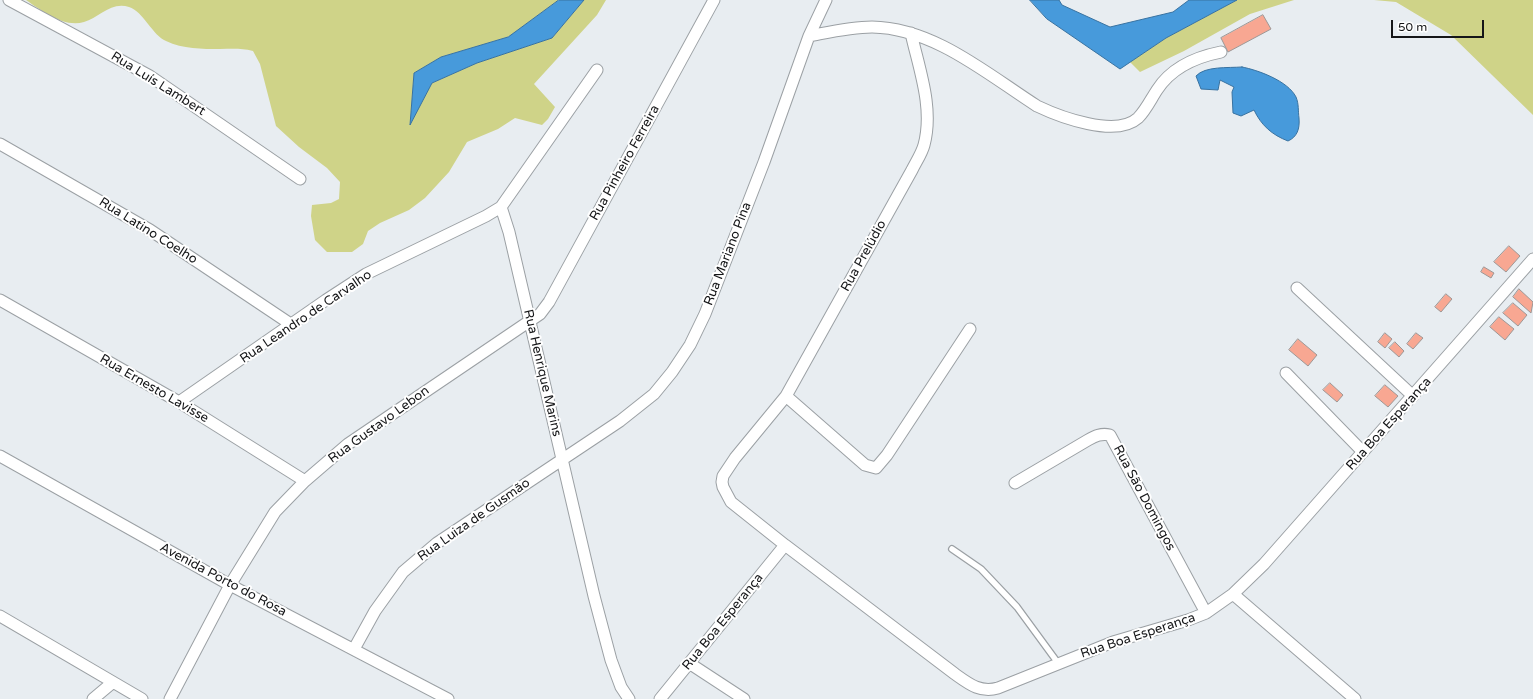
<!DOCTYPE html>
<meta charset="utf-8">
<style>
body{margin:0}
#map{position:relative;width:1533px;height:699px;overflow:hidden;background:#e8edf1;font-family:"Varela Round",sans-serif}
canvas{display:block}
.scale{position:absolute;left:1391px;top:20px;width:93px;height:18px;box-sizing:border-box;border:2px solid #151618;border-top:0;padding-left:5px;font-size:12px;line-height:14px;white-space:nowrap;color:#151618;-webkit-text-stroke:3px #fff;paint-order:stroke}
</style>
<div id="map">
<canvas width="1533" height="699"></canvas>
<div class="scale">50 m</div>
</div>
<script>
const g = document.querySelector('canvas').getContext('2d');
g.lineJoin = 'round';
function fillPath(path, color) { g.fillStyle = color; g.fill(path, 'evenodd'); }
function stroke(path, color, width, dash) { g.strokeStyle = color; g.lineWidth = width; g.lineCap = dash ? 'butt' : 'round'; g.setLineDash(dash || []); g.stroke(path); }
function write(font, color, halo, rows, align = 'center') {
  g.font = font + ' "Varela Round",sans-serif'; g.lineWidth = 4; g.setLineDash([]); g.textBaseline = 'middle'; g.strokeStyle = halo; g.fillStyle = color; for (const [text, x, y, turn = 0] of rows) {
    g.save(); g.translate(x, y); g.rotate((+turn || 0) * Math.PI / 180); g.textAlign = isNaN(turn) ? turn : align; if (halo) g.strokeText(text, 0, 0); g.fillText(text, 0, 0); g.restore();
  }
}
fillPath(new Path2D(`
 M26,0H559L508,37L441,57L414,73L410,124L432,83L477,63L552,38L584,0H606L597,15L534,84L555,107L548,119L542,125L515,118L498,129L467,142L449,172L425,198L409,210L380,223L368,231L363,244L352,252H327L315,240L311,216L312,205L331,203L339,199L340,182L327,168L299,147L276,126L260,64L253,51C241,48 232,49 220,49C202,49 183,49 166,41C153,36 143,11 129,7C111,1 99,18 84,22C64,28 42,11 26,0Z
 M1237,0H1294L1250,14L1184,51L1140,72L1130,62L1166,38Z
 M1374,0H1533V115L1451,35L1396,2Z`), '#cfd388');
const water = new Path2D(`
 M559,0H584L552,38L477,63L432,83L410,125L414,73L441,57L508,37Z
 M1030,0H1059L1062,5L1110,27L1173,12L1189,0H1237L1166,38L1120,69L1047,19Z
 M1242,67C1258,70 1288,81 1296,97C1299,104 1298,111 1299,118C1300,129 1297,137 1288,141C1272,135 1261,125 1254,110L1241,116L1233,113L1232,92L1234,87L1220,80L1218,90L1201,89L1196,76C1205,66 1228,68 1242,67Z`);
fillPath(water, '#479adb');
stroke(water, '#3872a0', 1);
const building = new Path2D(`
 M1263,15L1271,29L1228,52L1221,38Z
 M1509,246L1520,256L1506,272L1494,262Z
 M1484,267L1494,273L1491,278L1481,272Z
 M1519,289L1533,302L1531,313L1513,297Z
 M1446,294L1452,299L1441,312L1435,307Z
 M1513,303L1527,315L1518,326L1503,313Z
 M1499,317L1514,329L1505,340L1490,327Z
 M1385,333L1392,339L1385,348L1378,342Z
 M1416,333L1423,338L1413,349L1407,344Z
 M1298,339L1317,355L1308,366L1289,350Z
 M1395,342L1404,351L1399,357L1389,348Z
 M1330,383L1343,395L1337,402L1323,390Z
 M1385,385L1398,396L1388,407L1375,396Z`);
fillPath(building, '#f8a792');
stroke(building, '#9d9795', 1);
const service = new Path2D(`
 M952,549L981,569L1017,607L1058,663`);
const minor = new Path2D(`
 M9,0L150,76L300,179
 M911,33C919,69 934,108 924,145C922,153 916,162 912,170L786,396L735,458L723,476L722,482L723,487L731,502L785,545L955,674C969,684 980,693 998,688L1113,642L1188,620L1206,613L1233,594L1264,564L1533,259
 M809,36C830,32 851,27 872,27C934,28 987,74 1037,106C1060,117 1116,138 1138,118C1146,110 1151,99 1157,90C1171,68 1196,57 1221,52
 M0,144L150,230L292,325
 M501,207L509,232L594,596L611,660L621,687L629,699
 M1297,288L1413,396
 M0,300L179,402L305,481
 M1286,373L1363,452
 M786,396L865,465L876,468L887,455L970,329
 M179,402L326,300L366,274L486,216L501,207L597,70
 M0,456L230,585L448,699
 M1015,483L1088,440C1095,436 1101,433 1110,435L1206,613
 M1233,594L1355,699
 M0,616L142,699
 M354,649L375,611L403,572L437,543L620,421L654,394L672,372L690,345L705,314L764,162L809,36L826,0
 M689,663L744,699
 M93,699L112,683
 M170,699L230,585L275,512L305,481L348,444L540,314L549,302L714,0
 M660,699L785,545`);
stroke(service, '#9ba0a4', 8);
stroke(minor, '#9ba0a4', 13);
stroke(service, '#fff', 5.5);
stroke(minor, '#fff', 11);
write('13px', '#151618', '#fff', [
 ["Rua Luís Lambert",158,84,32],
 ["Rua Pinheiro Ferreira",625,163,-61],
 ["Rua Latino Coelho",148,231,32],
 ["Rua Mariano Pina",728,254,-69],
 ["Rua Prelúdio",864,256,-61],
 ["Rua Leandro de Carvalho",306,317,-34],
 ["Rua Henrique Marins",542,373,77],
 ["Rua Ernesto Lavisse",154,389,30],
 ["Rua Boa Esperança",1389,424,-48],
 ["Rua Gustavo Lebon",379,425,-36],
 ["Rua São Domingos",1144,498,62],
 ["Rua Luiza de Gusmão",474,520,-35],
 ["Avenida Porto do Rosa",223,580,28],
 ["Rua Boa Esperança",723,622,-51],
 ["Rua Boa Esperança",1138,636,-18]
]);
</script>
